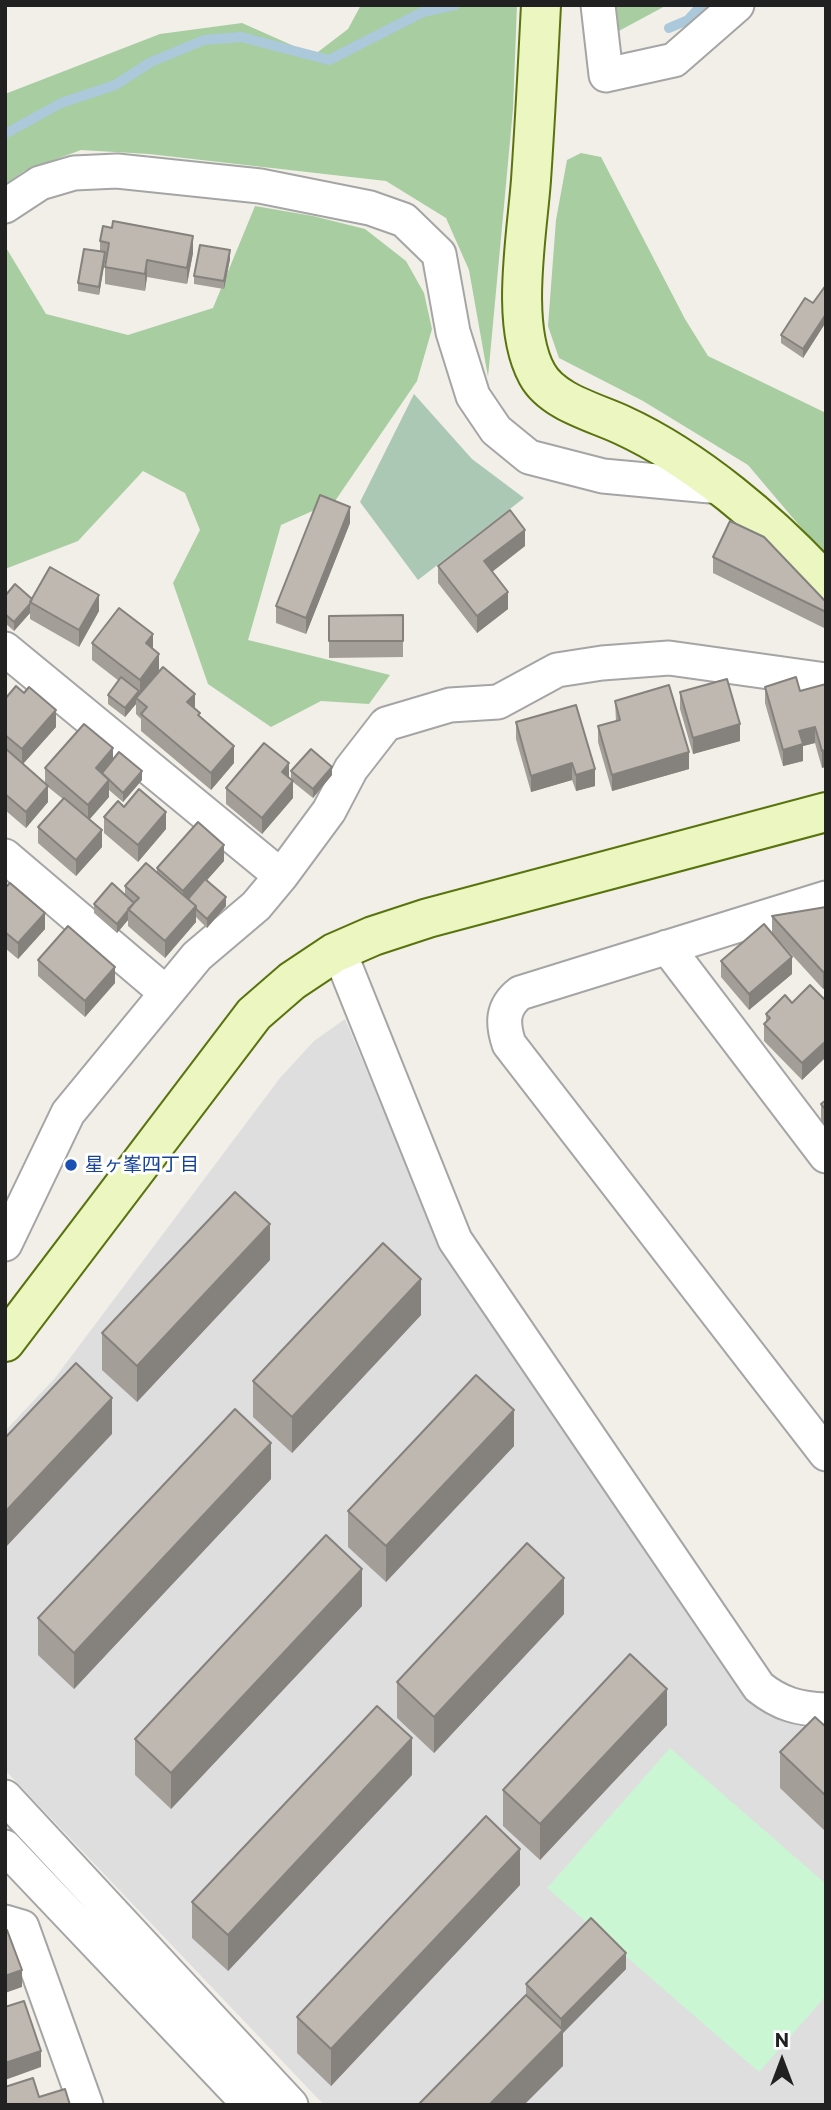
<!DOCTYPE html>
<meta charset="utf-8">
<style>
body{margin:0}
#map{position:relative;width:831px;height:2110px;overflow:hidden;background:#f1efe8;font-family:Commissioner,sans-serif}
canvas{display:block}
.frame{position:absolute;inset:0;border:7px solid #212121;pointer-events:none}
.north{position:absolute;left:747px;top:2026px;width:70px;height:70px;-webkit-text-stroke:5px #fff;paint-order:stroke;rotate:0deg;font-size:19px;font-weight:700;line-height:28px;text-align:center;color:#212121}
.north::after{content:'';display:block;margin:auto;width:24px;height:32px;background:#212121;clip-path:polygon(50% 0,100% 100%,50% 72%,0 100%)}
</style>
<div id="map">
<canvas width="831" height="2110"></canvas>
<div class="frame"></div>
<div class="north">N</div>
</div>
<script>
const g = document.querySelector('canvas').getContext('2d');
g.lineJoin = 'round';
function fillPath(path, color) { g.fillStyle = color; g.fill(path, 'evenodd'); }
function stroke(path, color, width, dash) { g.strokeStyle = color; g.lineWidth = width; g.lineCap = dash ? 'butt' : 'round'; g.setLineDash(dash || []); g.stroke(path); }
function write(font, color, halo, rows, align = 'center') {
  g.font = font + ' Commissioner,"Noto Sans JP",sans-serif'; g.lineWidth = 6; g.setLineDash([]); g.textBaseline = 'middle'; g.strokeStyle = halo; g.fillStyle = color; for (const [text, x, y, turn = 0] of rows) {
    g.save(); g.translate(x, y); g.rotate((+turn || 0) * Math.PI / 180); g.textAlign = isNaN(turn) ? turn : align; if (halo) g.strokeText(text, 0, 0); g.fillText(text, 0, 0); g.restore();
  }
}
fillPath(new Path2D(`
 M345,1019L439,1242L745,1694L767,1715L806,1728H826V2105H324L5,1770V1431L55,1378L280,1078L314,1041Z`), '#dfdede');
fillPath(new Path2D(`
 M361,5H517L513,109L488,377L469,270L446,218L386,181L149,154L81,150L24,171L5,185V94L160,34L242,23L314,55L348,29Z
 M589,5H667L591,46Z
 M581,153L601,157L685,319L708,356L826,413V557L748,465L643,401L559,358L548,326L556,220L567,160Z
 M255,206L313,216L365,229L406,261L424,293L432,329L417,381L335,501L281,525L248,640L390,675L369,704L321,701L271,727L208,684L173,583L200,530L185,493L143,471L78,541L5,569V246L46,314L128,335L213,308Z`), '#a7cda0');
fillPath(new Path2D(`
 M414,394L472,459L524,498L418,580L360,502Z`), '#abc8b4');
fillPath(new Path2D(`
 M670,1748L826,1884V1996L759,2072L547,1888Z`), '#caf6d4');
stroke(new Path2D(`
 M669,28L688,20L702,5
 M5,134L61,103L115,85L151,62L204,40L241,37L329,60L423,12L455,5`), '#acc9db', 10);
const street = new Path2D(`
 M598,5L606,75L674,60L737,5
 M5,206L40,183L74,173L117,171L260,186L370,208L404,220L439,254L453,332L473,396L496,430L529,457L603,476L721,487
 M5,649L281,876
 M5,856L165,992
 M826,898L520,993C502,1007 502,1023 509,1044L826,1454
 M667,947L826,1156
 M339,951L455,1240L759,1687C780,1704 799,1709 826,1710
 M5,1244L68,1113L197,956L256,906L281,876L329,811L351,769L386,724L450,705L498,702L557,670L602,663L669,658L826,680
 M5,1797L291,2105
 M5,1847L250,2105
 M5,1922L22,1927L86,2105`);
const secondary = new Path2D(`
 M541,5C538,64 535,122 531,180C527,235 510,325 537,374C552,402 594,412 622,425C696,459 771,523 826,583
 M5,1342L254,1014L292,981L334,953L373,936L428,918L826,812`);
stroke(street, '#a5a5a5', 37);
stroke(secondary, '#59730d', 42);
stroke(street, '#fff', 33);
stroke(secondary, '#ebf6c1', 38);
fillPath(new Path2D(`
 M100,241L193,253L187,284L147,277L145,291L105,284V267L106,259H105L99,295L78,291V283L100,251Z
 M230,259L224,289L194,284V276Z
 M826,285V322L803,358L781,343V335L813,303Z
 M350,523L306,634L276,623V606Z
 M525,546L492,572L508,609L477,633L438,583V566Z
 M713,557L826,602V629L713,573Z
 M5,596L32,599L99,611L79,647L30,619V613L14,631L5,623Z
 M403,615V657L329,658V616Z
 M92,643L153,649L159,670L195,709L234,763L211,790L141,731V719L136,714V704L125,717L108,704V695L119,681L92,660Z
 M826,684L822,768L815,743L803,746V761L783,766L765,703V687L800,691Z
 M680,692L740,741L693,754L680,709Z
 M5,699L56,727L23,764L45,783V768L113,760L142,780L123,802L109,790V797L89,820L102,847L76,876L38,843V827L63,799L48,787V802L26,828L5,810Z
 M615,701L689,769L612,791L598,742V726L616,721Z
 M576,705L595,786L576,791L572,780L531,792L516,739V722Z
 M291,771L332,775L313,798L293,782V798L262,834L226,804V788L289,778L291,780Z
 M124,807L166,829L138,862L104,833V817Z
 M224,861L207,880L226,906L207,928L196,917V922L165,958L128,926V920L117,933L94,913V904L125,895V886L157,873V868Z
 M5,885L45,929L18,959L5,948Z
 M826,907V986L823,989L772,933V916Z
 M38,960L115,983L85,1017L38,976Z
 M721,961L792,974L749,1010L721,977Z
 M826,1001V1057L802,1080L764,1041V1024L766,1023V1014L792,1003Z
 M826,1100V1127L821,1121V1104Z
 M270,1260L137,1402L102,1370V1333Z
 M421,1315L292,1453L253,1417V1381Z
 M514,1446L386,1582L348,1547V1511Z
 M271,1479L74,1689L38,1655V1618Z
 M362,1606L171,1809L135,1775V1739Z
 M564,1614L434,1753L397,1718V1682Z
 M667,1725L540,1860L503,1826V1790Z
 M826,1727V1832L780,1788V1752Z
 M412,1775L228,1971L192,1938V1902Z
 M520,1885L331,2086L297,2053V2017Z
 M626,1969L563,2033V2066L526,1996V1984Z`), '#a39e98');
fillPath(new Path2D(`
 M193,236V253L187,284V268Z
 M230,250V259L224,289V281Z
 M105,252V261L99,295V287Z
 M147,260V277L145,291V274Z
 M826,314V322L803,358V349Z
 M350,507V523L306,634V618Z
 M525,530V546L484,578V561Z
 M508,592V609L477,633V616Z
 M99,595V611L79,647V630Z
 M30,604V613L14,631V622Z
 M153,634V650L146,643Z
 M159,654V671L140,696V680Z
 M139,691V699L136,698V704L125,717V708Z
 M195,694V710L187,702Z
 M56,710V727L22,765V749Z
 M740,724V741L693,754V738Z
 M815,727V743L803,746V761L783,766V750L799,731Z
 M234,746V763L211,790V773Z
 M113,748V765L103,776L96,768Z
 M826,750V767L822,768V751Z
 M689,752V769L612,791V775Z
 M289,763V780L282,772Z
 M572,763V780L531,792V776Z
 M332,767V775L313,798V789Z
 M595,769V786L576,791V775Z
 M142,771V780L123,802V793Z
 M109,780V797L88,821V805Z
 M293,781V798L262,834V818Z
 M48,786V802L26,828V812Z
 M166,812V829L138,862V845Z
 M102,830V847L76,876V860Z
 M224,845V861L183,907V891Z
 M226,897V906L207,928V919Z
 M196,906V922L165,958V941Z
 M128,911V920L117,933V924Z
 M45,913V929L18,959V943Z
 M792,957V974L749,1010V994Z
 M115,967V983L85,1017V1001Z
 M826,970V986L823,989V972Z
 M826,1041V1057L802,1080V1063Z
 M270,1224V1260L137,1402V1366Z
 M421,1279V1315L292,1453V1417Z
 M112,1398V1434L5,1548V1512Z
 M514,1410V1446L386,1582V1546Z
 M271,1443V1479L74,1689V1653Z
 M362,1569V1606L171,1809V1773Z
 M564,1578V1614L434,1753V1717Z
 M667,1689V1725L540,1860V1824Z
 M412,1738V1775L228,1971V1935Z
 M520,1849V1885L331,2086V2049Z
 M626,1953V1969L563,2033V2066L524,2105H489L561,2032V2019Z
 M22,1970V1987L5,1993V1976Z
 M41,2051V2067L5,2080V2063Z`), '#85817c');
const building = new Path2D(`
 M113,221L193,236L187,268L147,260L145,274L105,267L109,243L100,241L103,226L112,228Z
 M200,245L230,250L224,281L194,276Z
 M84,249L105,252L99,287L78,283Z
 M826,285V314L803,349L781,335L805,298L813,303Z
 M320,495L350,507L306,618L276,606Z
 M510,510L525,530L484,561L508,592L477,616L438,566Z
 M730,521L764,537L826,602V612L713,557Z
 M50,567L99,595L79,630L30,602Z
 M15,584L32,599L30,604L14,622L5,614V596Z
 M119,608L153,634L146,643L159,654L140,680L92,643Z
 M403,615V641H329V616Z
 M163,667L195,694L187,702L200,713L198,715L234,746L211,773L141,714L147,707L136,698Z
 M121,677L139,691L125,708L108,695Z
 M796,677L800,691L826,684V750L822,751L815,727L799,731L803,744L783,750L765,687Z
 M727,679L740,724L693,738L680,692Z
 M669,685L689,752L612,775L598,726L620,720L615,701Z
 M16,686L24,693L29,687L56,710L22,749L5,735V699Z
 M576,705L595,769L576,775L572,763L531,776L516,722Z
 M84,724L113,748L96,768L109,780L88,805L45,768Z
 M264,743L289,763L282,772L293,781L262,818L226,788Z
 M5,748L48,786L26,812L5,794Z
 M311,749L332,767L313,789L291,771Z
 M119,752L142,771L123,793L102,773Z
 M139,789L166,812L138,845L104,817L118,801L124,807Z
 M64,798L102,830L76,860L38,827Z
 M198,822L224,845L183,891L157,868Z
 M146,863L196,906L165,941L128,909L139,898L125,886Z
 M205,879L226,897L207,919L196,909V906L188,899Z
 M10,883L45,913L18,943L5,932V888Z
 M112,883L134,903L117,924L94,904Z
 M826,907V970L823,972L772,916Z
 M764,924L792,957L749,994L721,961Z
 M68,926L115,967L85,1001L38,960Z
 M810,985L826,1001V1041L802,1063L764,1024L770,1018L766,1014L785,995L792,1003Z
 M826,1100V1110L821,1104Z
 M235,1192L270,1224L137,1366L102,1333Z
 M383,1243L421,1279L292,1417L253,1381Z
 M76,1363L112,1398L5,1512V1438Z
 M476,1375L514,1410L386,1546L348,1511Z
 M235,1409L271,1443L74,1653L38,1618Z
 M326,1535L362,1569L171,1773L135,1739Z
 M527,1543L564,1578L434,1717L397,1682Z
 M630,1654L667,1689L540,1824L503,1790Z
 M377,1706L412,1738L228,1935L192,1902Z
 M815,1717L826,1727V1796L780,1752Z
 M486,1816L520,1849L331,2049L297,2017Z
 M591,1918L626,1953L561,2019L526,1984Z
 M7,1930L22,1970L5,1976V1931Z
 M526,1995L563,2030L489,2105H418Z
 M24,2001L41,2051L5,2063V2007Z
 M33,2078L39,2097L65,2089L70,2105H5V2087Z`);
fillPath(building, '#beb8b1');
stroke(building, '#85817c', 2);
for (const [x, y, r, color] of [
 [71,1165,7,"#1a4fb4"]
]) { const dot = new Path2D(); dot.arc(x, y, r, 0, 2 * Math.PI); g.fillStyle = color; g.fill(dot); stroke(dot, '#fff', 2.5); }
write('19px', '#164399', '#fff', [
 ["星ヶ峯四丁目",85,1165]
], 'left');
</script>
